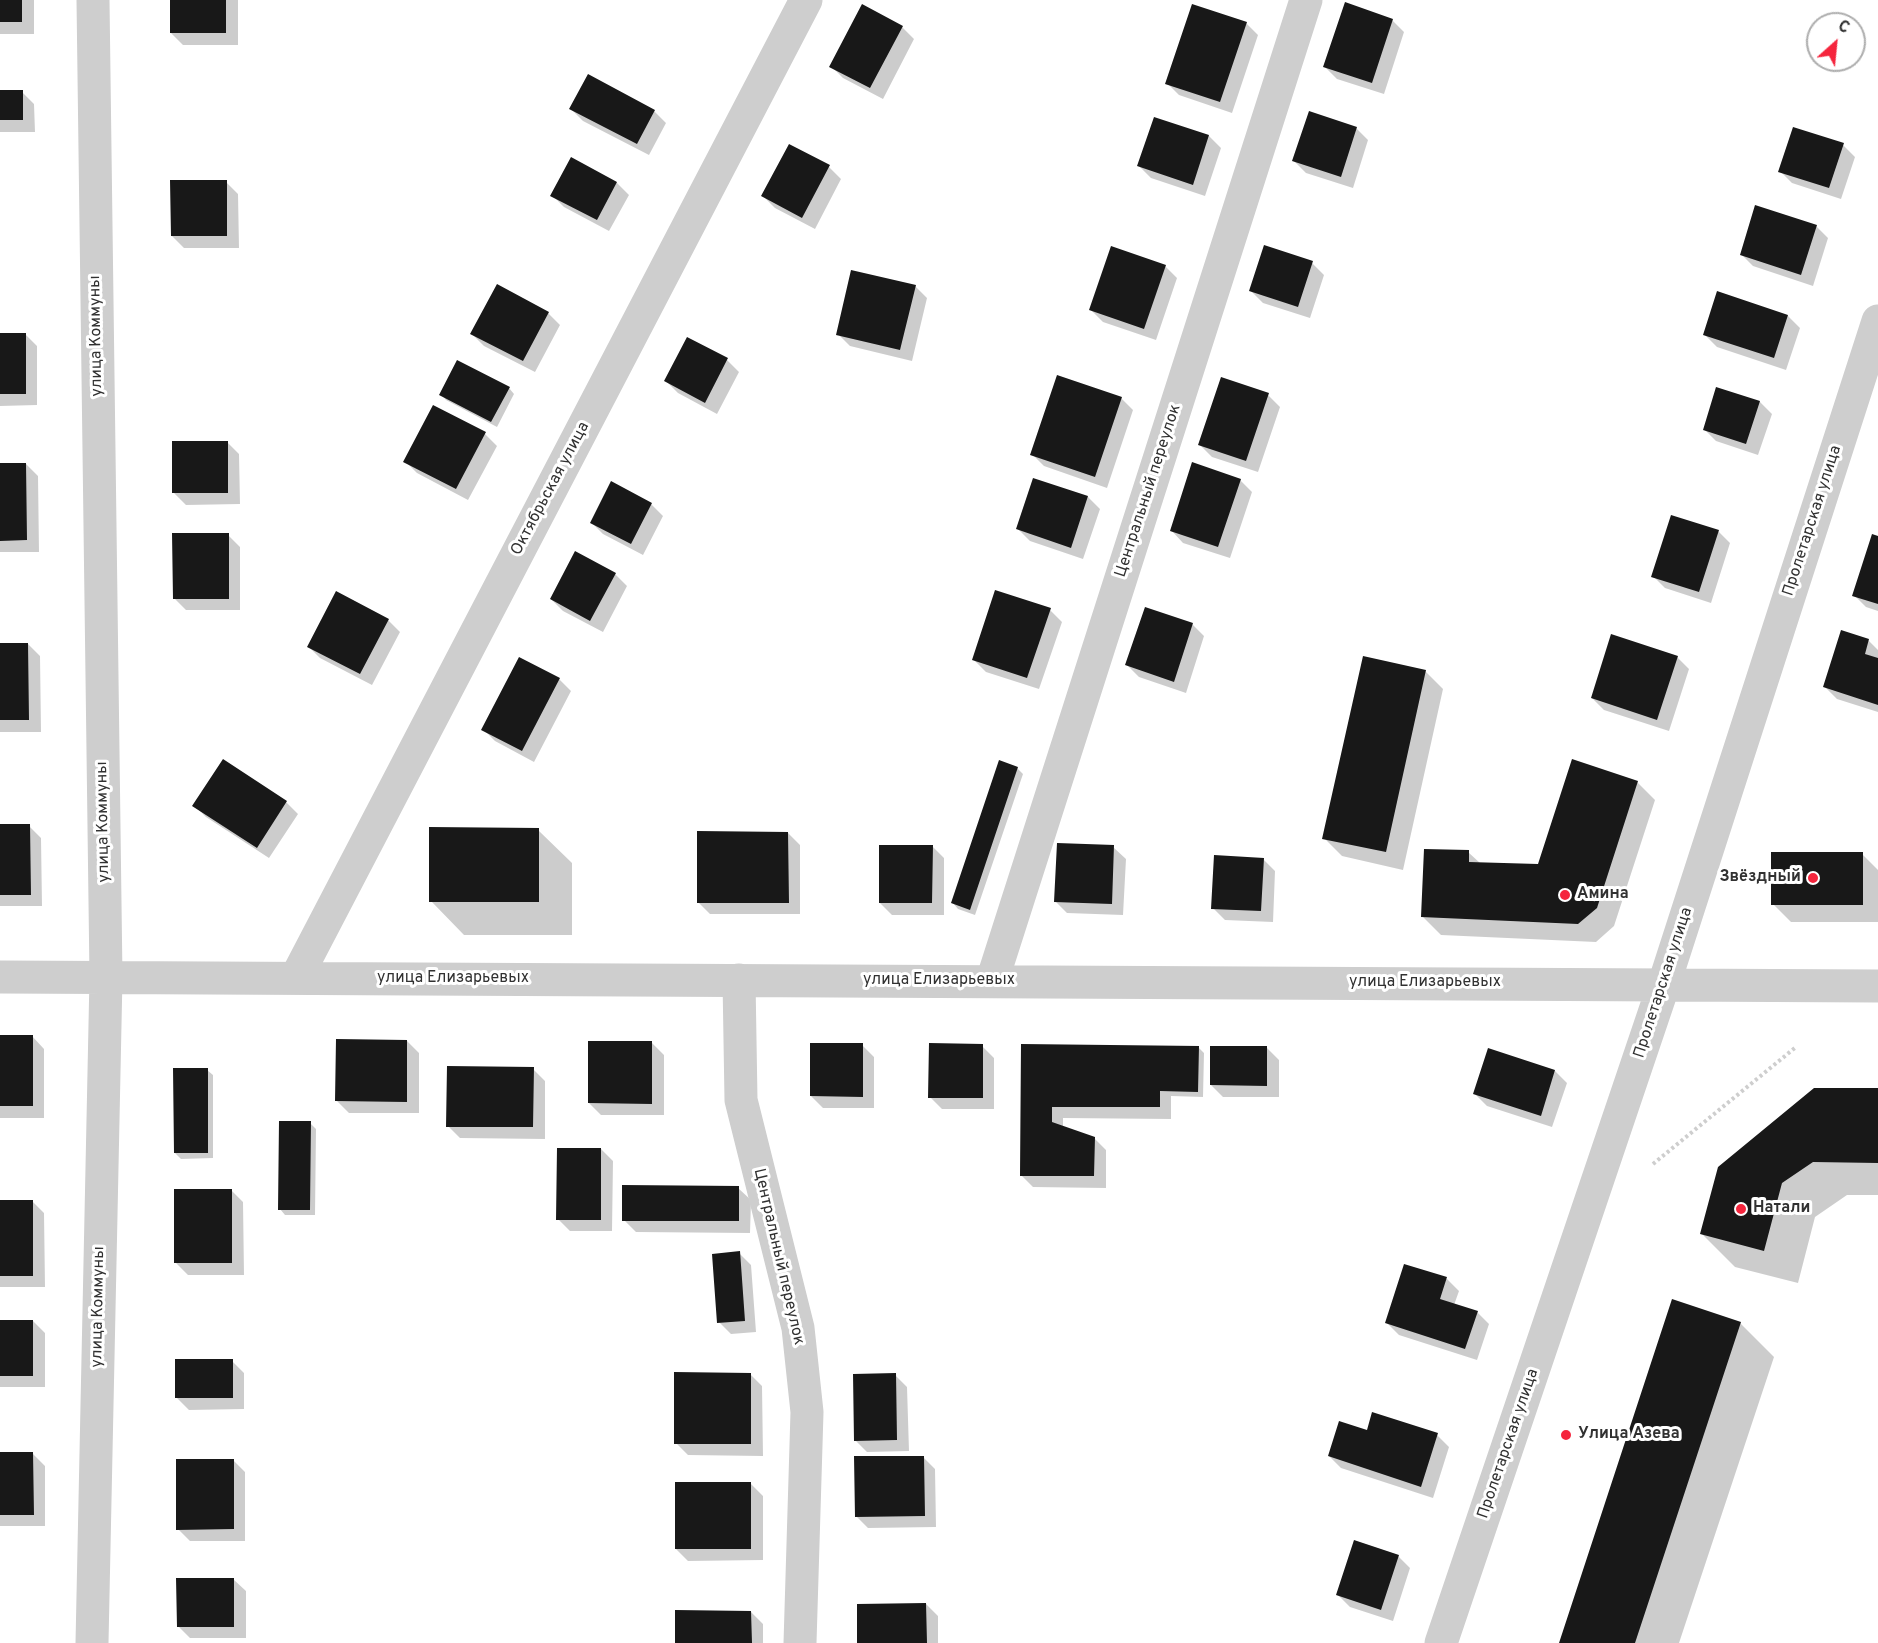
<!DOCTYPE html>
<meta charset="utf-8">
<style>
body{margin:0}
#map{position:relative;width:1878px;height:1643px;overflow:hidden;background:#fff;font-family:Overpass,sans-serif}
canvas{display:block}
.north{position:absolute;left:1806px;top:12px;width:60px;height:60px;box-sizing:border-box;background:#fff;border:2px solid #adadad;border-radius:50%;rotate:27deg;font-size:16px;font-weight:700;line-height:24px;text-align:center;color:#313131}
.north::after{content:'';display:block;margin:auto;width:21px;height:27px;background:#f5253d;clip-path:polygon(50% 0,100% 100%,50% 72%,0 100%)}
</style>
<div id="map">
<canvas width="1878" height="1643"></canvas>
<div class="north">С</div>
</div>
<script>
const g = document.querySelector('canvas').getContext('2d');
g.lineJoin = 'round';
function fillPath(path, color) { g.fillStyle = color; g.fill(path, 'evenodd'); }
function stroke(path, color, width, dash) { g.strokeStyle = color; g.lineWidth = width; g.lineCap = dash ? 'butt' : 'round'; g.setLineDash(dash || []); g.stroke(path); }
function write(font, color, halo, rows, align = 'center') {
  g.font = font + ' Overpass,sans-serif'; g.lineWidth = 6; g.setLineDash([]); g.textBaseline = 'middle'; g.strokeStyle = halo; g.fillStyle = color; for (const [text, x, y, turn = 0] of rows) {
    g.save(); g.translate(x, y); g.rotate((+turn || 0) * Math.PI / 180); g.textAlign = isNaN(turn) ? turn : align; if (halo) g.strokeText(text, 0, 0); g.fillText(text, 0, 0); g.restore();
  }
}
fillPath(new Path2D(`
 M0,0H34V34H0Z
 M171,0H238V45H183L171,33Z
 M863,6L902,27L914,39L883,99L843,78L831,66Z
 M1392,20L1404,32L1384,94L1337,79L1325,67Z
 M1246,23L1258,35L1232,113L1179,95L1167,83Z
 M0,92H22L34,104L35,132H0Z
 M571,109L654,111L666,123L649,155L583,121Z
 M1155,119L1209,136L1221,148L1205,196L1151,178L1139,166Z
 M1356,128L1368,140L1353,188L1306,173L1294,161Z
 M1843,145L1855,157L1841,199L1792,183L1780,171Z
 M829,167L841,179L815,229L775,208L763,196Z
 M226,182L238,194L239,248H184L172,236Z
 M617,183L629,195L609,231L564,207L552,195Z
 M1816,226L1828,238L1813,286L1753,266L1741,254Z
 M1312,263L1324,275L1310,318L1263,303L1251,291Z
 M1165,266L1177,278L1156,340L1103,322L1091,310Z
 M915,286L927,298L912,361L850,346L838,334Z
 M1718,293L1788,316L1800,328L1786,370L1717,347L1705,335Z
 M548,313L560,325L535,372L484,346L472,334Z
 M25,334L37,346V405L0,406V335Z
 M688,339L727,360L739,372L717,414L678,393L666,381Z
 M509,388L514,394L497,427L446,400L441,394Z
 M1717,389L1760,402L1772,414L1758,455L1716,441L1704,429Z
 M1268,395L1280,407L1258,472L1212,457L1200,445Z
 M1121,398L1133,410L1107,488L1044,466L1032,454Z
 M434,407L485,434L497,446L468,500L417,473L405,461Z
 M227,442L239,454L240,504L186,505L174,493Z
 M26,464L38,476L39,552H0V465Z
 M1034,479L1088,497L1100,509L1083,559L1030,541L1018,529Z
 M1240,480L1252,492L1230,558L1183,543L1171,530Z
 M612,483L651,504L663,516L643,555L603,534L591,522Z
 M1718,531L1730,543L1711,603L1665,588L1653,576Z
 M228,535L240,547V610H186L174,598Z
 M1878,538V611L1866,607L1854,595Z
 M615,574L627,586L603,632L563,611L551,599Z
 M1050,610L1062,622L1039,689L986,672L974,660Z
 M388,620L400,632L372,685L320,658L308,646Z
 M1192,624L1204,636L1186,693L1139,677L1127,665Z
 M1868,640L1878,650V712L1837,699L1825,687Z
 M28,644L40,656L41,732H0V645Z
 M1677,657L1689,669L1669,731L1604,710L1592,698Z
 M1425,671L1443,689L1403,870L1342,856L1324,838Z
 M559,679L571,691L534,762L495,741L483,729Z
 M1017,768L1023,774L975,915L958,909L953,903Z
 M1637,782L1655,800L1614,926L1596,942L1441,935L1423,917L1468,852L1480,863L1539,866Z
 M286,802L298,814L269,858L206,817L194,805Z
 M0,826H29L41,838L42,906H0Z
 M538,830L572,863V935H464L431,901Z
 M788,833L800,845V914H710L698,902Z
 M932,846L944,858V915H892L880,903Z
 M1113,847L1126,859L1123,915L1067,913L1055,901Z
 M1862,854L1878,870V922H1791L1773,904Z
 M1263,859L1275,871L1273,922L1225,920L1213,908Z
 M0,1036H32L44,1049V1118H0Z
 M407,1041L419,1053V1113H349L337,1101Z
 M652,1043L664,1055V1115H601L589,1103Z
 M862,1045L874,1057V1108H823L811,1096Z
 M982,1046L994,1058V1109H942L930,1097Z
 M1022,1046L1198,1047L1204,1053L1203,1097L1171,1096V1119L1063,1118V1127L1094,1138L1106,1150V1188L1033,1187L1021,1175Z
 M1267,1048L1279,1060V1097H1223L1211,1085Z
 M533,1069L545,1081V1139L460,1138L448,1126Z
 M207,1070L213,1075V1158L181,1159L175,1153Z
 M1555,1071L1567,1083L1552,1127L1487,1106L1475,1094Z
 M1878,1090V1195H1847L1815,1217L1798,1283L1735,1267L1702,1234Z
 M310,1123L316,1129L315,1215H285L280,1209Z
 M601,1149L613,1161L612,1231H570L558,1219Z
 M738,1188L751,1200L750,1233L636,1232L624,1220Z
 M231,1190L243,1202L244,1275H188L176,1263Z
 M0,1201H32L44,1213L45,1287H0Z
 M739,1253L751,1265L756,1332L731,1334L719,1322Z
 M1405,1266L1447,1279L1459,1291L1454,1305L1477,1312L1489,1324L1477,1360L1399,1335L1387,1323Z
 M0,1321H33L45,1333V1387H0Z
 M1740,1323L1774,1357L1679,1643H1561Z
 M232,1361L244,1373V1409L189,1410L177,1398Z
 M750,1374L762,1386L763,1456L688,1455L676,1443Z
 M895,1375L907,1387L909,1451L867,1452L855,1440Z
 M1367,1432L1437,1435L1449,1447L1433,1498L1341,1468L1329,1456Z
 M0,1454H33L45,1466V1526H0Z
 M923,1457L935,1469L936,1527L868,1528L856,1516Z
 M233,1460L245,1472V1541H190L178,1529Z
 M751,1484L763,1496V1560L688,1561L676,1549Z
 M1398,1556L1410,1568L1393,1621L1350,1607L1338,1595Z
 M233,1579L246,1591V1638H190L178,1626Z
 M926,1604L938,1616V1643H859Z
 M751,1612L763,1624V1643H676Z`), '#0003');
fillPath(new Path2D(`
 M0,0H22V22H0Z
 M170,0H226V33H170Z
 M1345,2L1393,19L1372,83L1323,67Z
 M862,4L903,26L870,88L829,67Z
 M1192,4L1247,22L1220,102L1165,84Z
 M588,74L655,110L637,144L569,109Z
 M0,90H23V120H0Z
 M1309,111L1357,127L1341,177L1292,161Z
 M1154,117L1209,135L1193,185L1137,166Z
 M1793,127L1844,143L1829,188L1778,172Z
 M789,144L830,165L802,218L761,196Z
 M571,157L617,182L597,220L550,196Z
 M170,180H227V236H171Z
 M1755,205L1817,225L1801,275L1740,255Z
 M1264,245L1313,261L1298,307L1249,291Z
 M1111,246L1166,265L1144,329L1089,310Z
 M851,270L916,285L900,350L836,335Z
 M497,284L549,312L523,361L470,334Z
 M1717,291L1788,315L1774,358L1703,335Z
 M0,333H26V394H0Z
 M687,337L728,358L705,403L664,381Z
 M457,360L510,387L491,422L439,395Z
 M1057,375L1122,397L1095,477L1030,455Z
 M1221,377L1269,393L1246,461L1198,445Z
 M1716,387L1760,401L1746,444L1703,430Z
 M433,405L486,432L456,489L403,462Z
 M172,441H228V493H172Z
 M1192,462L1241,479L1218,547L1170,531Z
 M0,463H26L27,540L0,541Z
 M1033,478L1088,496L1071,548L1016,529Z
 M611,481L652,503L631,544L590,523Z
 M1671,515L1719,530L1699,592L1651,577Z
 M172,533H229V599H173Z
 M1872,534L1878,536V604L1852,596Z
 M575,551L616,573L590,621L550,599Z
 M995,590L1051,608L1027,678L972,660Z
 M336,591L389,619L360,674L307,647Z
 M1145,607L1193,623L1174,682L1125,665Z
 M1841,630L1869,639L1865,654L1878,658V705L1823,687Z
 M1611,634L1678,656L1657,720L1591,698Z
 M0,643H28L29,720H0Z
 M1363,656L1426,670L1386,852L1322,839Z
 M519,657L560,678L522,751L481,730Z
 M223,759L287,801L257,848L192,806Z
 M1572,759L1638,781L1597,908L1578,924L1421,917L1424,849L1469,850V862L1538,864Z
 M999,760L1018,767L970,910L951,903Z
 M0,824H30L31,895H0Z
 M429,827L539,828V902H429Z
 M697,831L788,832L789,903H697Z
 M1057,843L1114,845L1112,904L1054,902Z
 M879,845H933L932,903H879Z
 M1771,852H1863V905H1771Z
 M1214,855L1264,858L1261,911L1211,909Z
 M0,1035H33V1106H0Z
 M336,1039L407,1040V1102L335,1101Z
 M588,1041H652V1104L588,1103Z
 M810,1043H863V1097L810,1096Z
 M929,1043L983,1044V1098H928Z
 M1021,1044L1199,1046L1198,1092L1160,1091V1107H1052V1122L1095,1137L1094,1176H1020Z
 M1210,1046H1267V1086L1210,1085Z
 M1488,1048L1555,1070L1541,1116L1473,1094Z
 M447,1066L534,1067L533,1127H446Z
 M173,1068H208V1153H174Z
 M1814,1088H1878V1163L1813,1162L1782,1183L1764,1251L1700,1234L1718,1167Z
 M279,1121H311L310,1210H278Z
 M557,1148H601V1220H556Z
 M622,1185L739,1186V1221H622Z
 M174,1189H232V1263H174Z
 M0,1200H33V1276H0Z
 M740,1251L745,1321L717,1323L712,1254Z
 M1404,1264L1447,1277L1440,1299L1478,1311L1465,1349L1385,1323Z
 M1672,1299L1741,1322L1635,1643H1559Z
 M0,1320H33V1376H0Z
 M175,1359H233V1398H175Z
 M674,1372L751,1373V1444H674Z
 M896,1373L897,1440L854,1441L853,1374Z
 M1372,1412L1438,1433L1421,1487L1328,1456L1339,1421L1367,1430Z
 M0,1452H33L34,1515H0Z
 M854,1456H924L925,1516L855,1517Z
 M176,1459H234V1529L176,1530Z
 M675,1482H751V1549H675Z
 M1354,1540L1399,1555L1381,1610L1336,1595Z
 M176,1578H234V1627H177Z
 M926,1603L927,1643H857V1604Z
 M675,1610L751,1611L752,1643H675Z`), '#181818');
stroke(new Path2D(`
 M1653,1164L1796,1047`), '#cecece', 4, [3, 3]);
stroke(new Path2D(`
 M0,977L1878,986
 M296,978L806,0
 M739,980L741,1100L798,1328L807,1412L800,1643
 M992,981L1306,0
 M92,1643L106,977L93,0
 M1441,1643L1664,984L1878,321`), '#cecece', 33);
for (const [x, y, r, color] of [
 [1813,878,6,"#f5253d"],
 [1565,895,6,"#f5253d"],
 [1741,1209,6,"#f5253d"],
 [1566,1435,6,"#f5253d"]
]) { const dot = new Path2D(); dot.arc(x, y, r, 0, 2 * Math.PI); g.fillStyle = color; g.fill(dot); stroke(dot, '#fff', 2); }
write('16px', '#313131', '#fff', [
 ["улица Коммуны",97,336,-91],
 ["Октябрьская улица",551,489,-62],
 ["Центральный переулок",1149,491,-72],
 ["Пролетарская улица",1813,521,-72],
 ["улица Коммуны",104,822,-91],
 ["улица Елизарьевых",453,979],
 ["улица Елизарьевых",939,981],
 ["улица Елизарьевых",1425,983],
 ["Пролетарская улица",1664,983,-72],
 ["Центральный переулок",778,1257,77],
 ["улица Коммуны",99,1307,-89],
 ["Пролетарская улица",1509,1444,-71]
]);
write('bold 16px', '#313131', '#fff', [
 ["Звёздный",1801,878,"right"],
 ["Амина",1577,895],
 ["Натали",1753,1209],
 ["Улица Азева",1578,1435]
], 'left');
</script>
